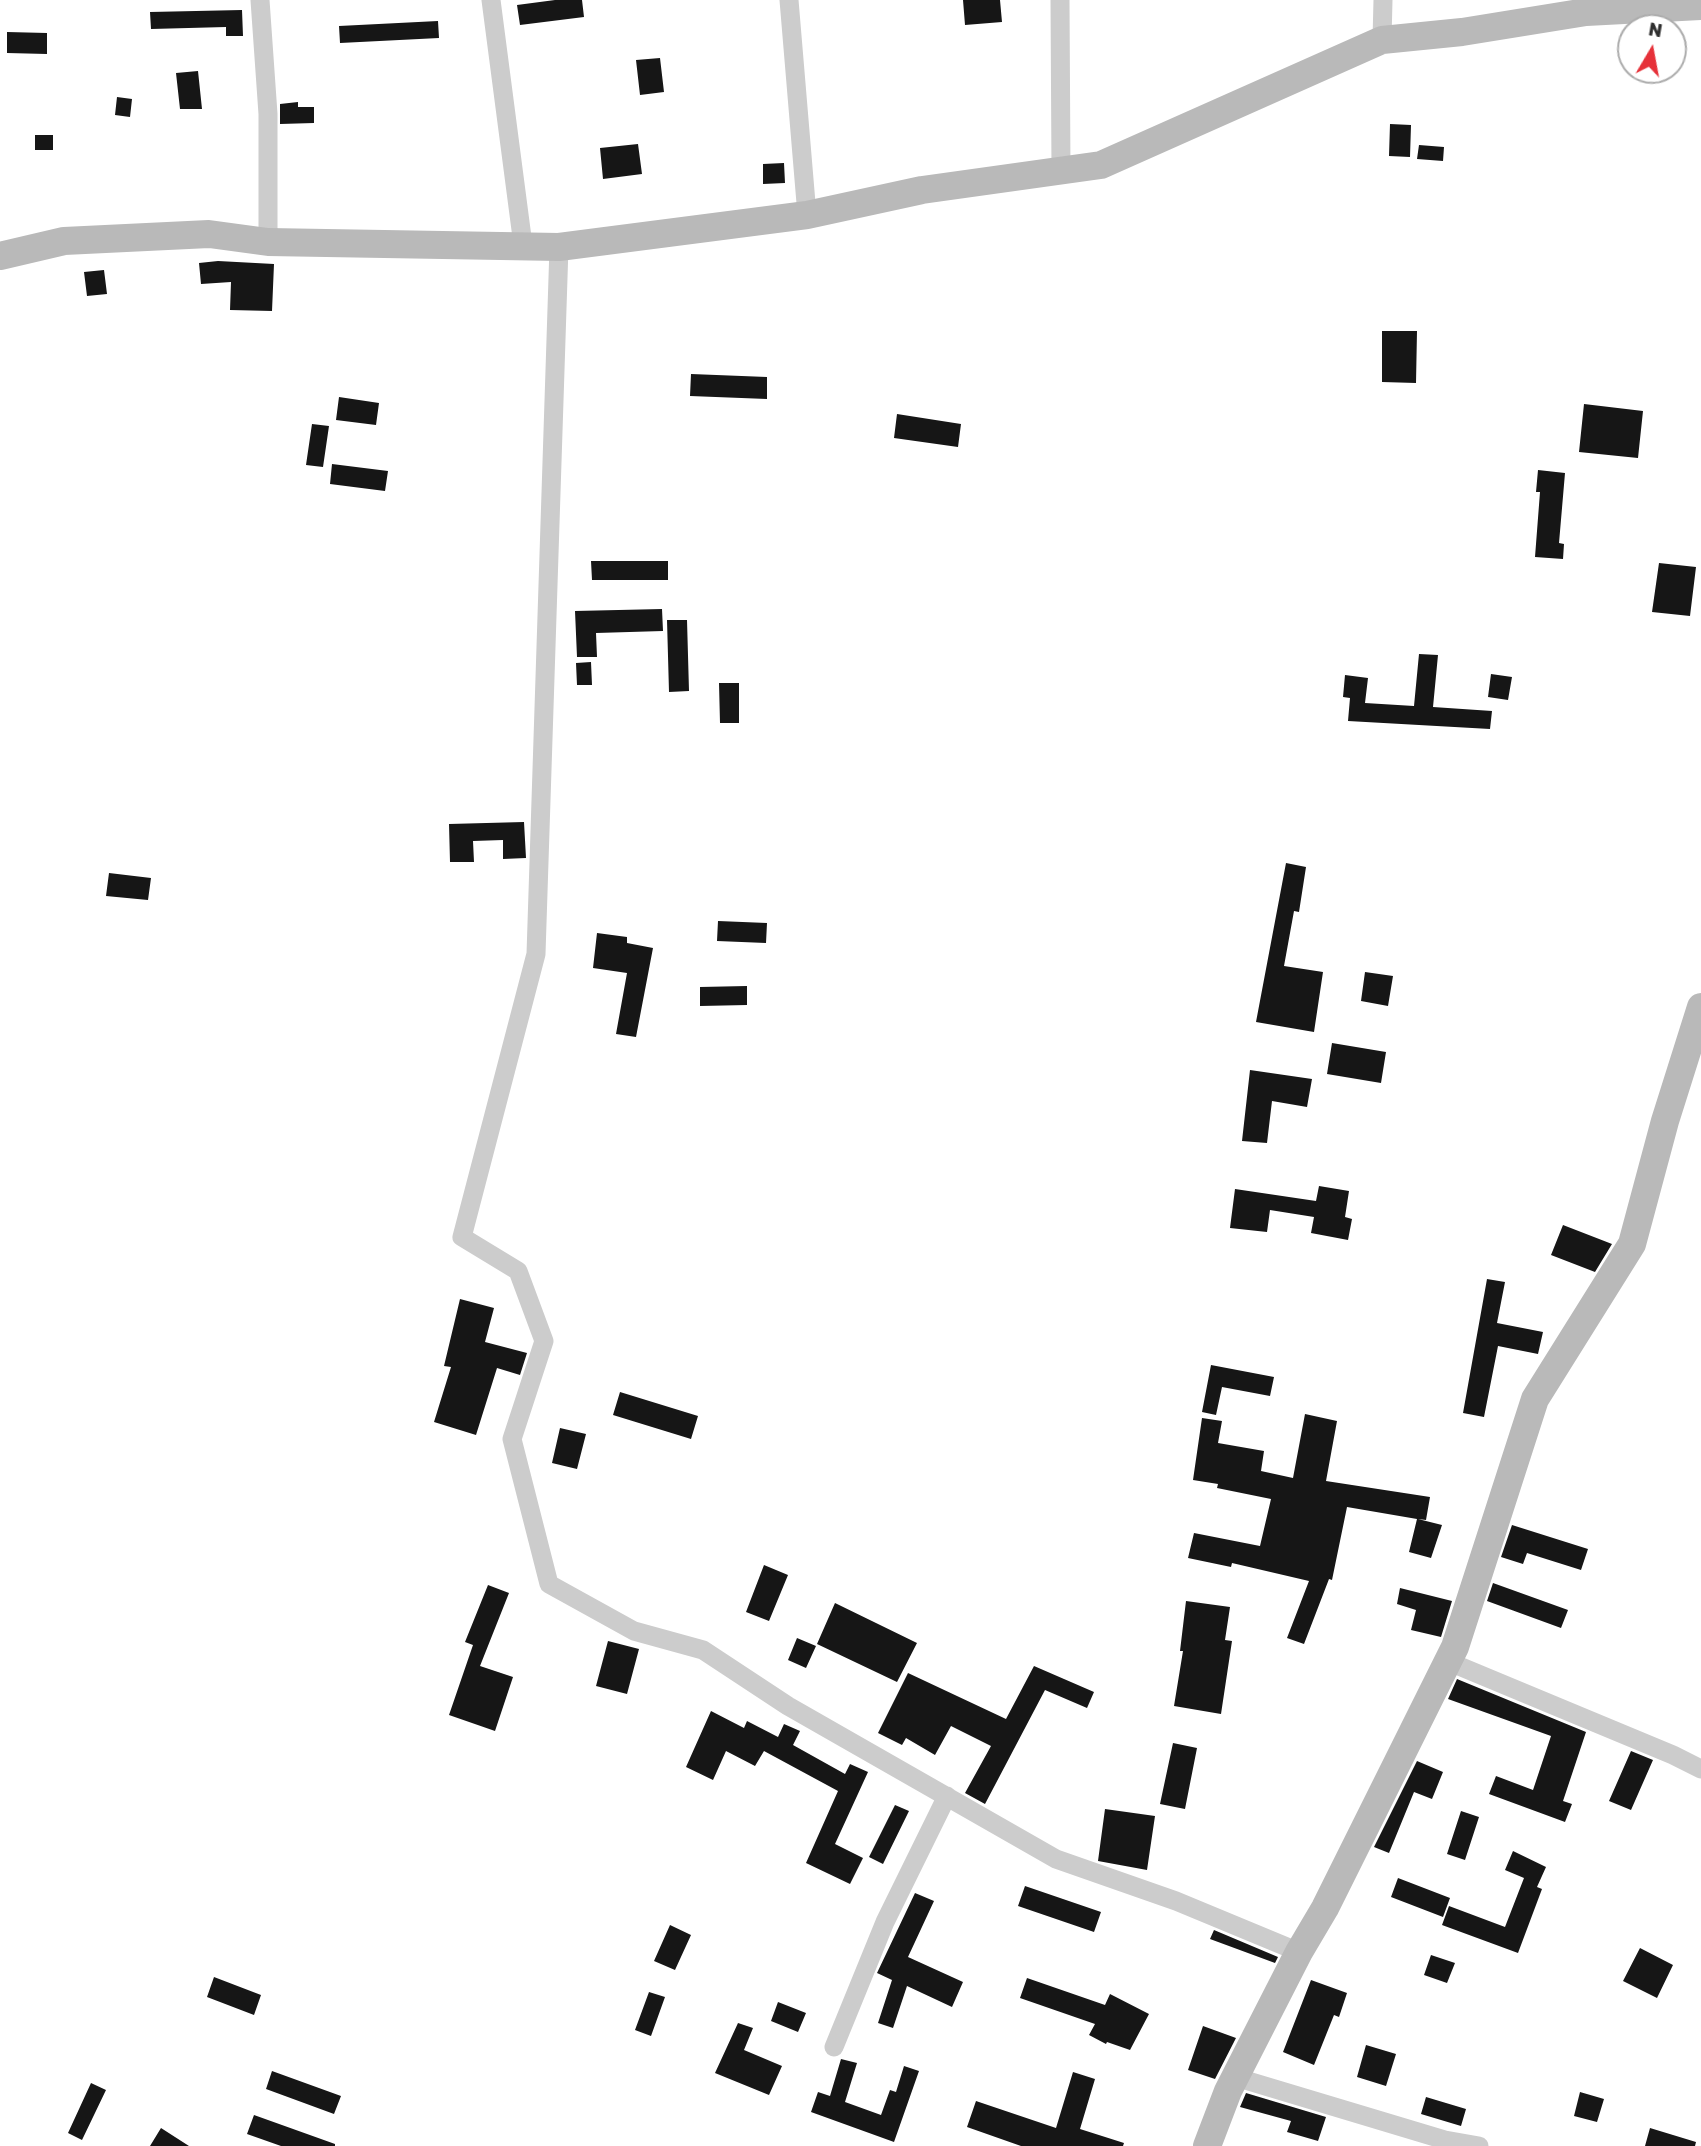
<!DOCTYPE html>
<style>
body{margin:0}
#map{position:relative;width:1701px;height:2146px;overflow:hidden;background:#fff;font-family:Rubik,sans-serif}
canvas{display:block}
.north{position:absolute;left:1617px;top:14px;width:70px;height:70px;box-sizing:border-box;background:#fff;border:2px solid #acacac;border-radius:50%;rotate:10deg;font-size:19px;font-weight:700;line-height:28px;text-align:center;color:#2f2f2f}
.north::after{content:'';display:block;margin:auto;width:24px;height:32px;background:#e63139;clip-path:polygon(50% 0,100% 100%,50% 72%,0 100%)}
</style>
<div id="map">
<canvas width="1701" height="2146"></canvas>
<div class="north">N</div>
</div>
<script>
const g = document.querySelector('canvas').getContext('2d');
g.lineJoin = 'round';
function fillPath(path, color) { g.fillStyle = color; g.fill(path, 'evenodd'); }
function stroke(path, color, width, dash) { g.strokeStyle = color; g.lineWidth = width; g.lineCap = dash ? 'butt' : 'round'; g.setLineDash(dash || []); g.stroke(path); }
fillPath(new Path2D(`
 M555,0H582L584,17L520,25L517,5Z
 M963,0H1000L1002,22L965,25Z
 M242,10L243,36H226V27L151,29L150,12Z
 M438,21L439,38L340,43L339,26Z
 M7,32L47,33V54L7,53Z
 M660,58L664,92L640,95L636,60Z
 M198,71L202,109H180L176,73Z
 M117,97L132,99L130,117L115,115Z
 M298,102V107H314V123L280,124V104Z
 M1390,124L1411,125L1410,157L1389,156Z
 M35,135H53V150H35Z
 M638,144L642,174L603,179L600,148Z
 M1419,145L1444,147L1443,161L1417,159Z
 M784,163L785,183L763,184V164Z
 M218,261L274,264L272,311L230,310L231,282L201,284L199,263Z
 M104,270L107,294L87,296L84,272Z
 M1382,331H1417L1416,383L1382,382Z
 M691,374L767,377V399L690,396Z
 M339,397L379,403L376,425L336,420Z
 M1584,404L1643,411L1638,458L1579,452Z
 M897,414L961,424L958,447L894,438Z
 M312,424L329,426L323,467L306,465Z
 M332,464L388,471L385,491L330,484Z
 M1538,470L1565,473L1559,543L1564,544L1563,559L1535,557L1540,492H1536Z
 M591,561H668V580H592Z
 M1659,563L1696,567L1690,616L1652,612Z
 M662,609L663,631L596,633L597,657H577L575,611Z
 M667,620H687L689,691L669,692Z
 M1419,654L1438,655L1433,707L1492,711L1490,729L1348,721L1350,698L1343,697L1345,675L1368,678L1365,703L1414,706Z
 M591,662L592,685H577L576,663Z
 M1491,674L1512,677L1508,700L1488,697Z
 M719,683H739V723H720Z
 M524,822L526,858L503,859V840L473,841L474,862H450L449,824Z
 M1286,863L1306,867L1299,912L1294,911L1284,966L1323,972L1314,1032L1256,1022Z
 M109,873L151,878L148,900L106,896Z
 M718,921L767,923L766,943L717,941Z
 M597,933L627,937V943L653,948L636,1037L616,1034L627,973L593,968Z
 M1365,972L1393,976L1388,1006L1361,1001Z
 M747,986V1005L700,1006V987Z
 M1332,1043L1386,1052L1381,1083L1327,1074Z
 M1250,1070L1312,1079L1307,1107L1272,1101L1267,1143L1242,1141Z
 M1319,1186L1349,1191L1345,1217L1352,1219L1348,1240L1311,1233L1314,1217L1270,1210L1267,1232L1230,1228L1235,1189L1316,1201Z
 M1563,1225L1612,1244L1595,1272L1551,1255Z
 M1487,1279L1505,1282L1497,1323L1543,1332L1538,1354L1498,1346L1484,1417L1463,1413Z
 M460,1299L494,1308L485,1342L527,1353L520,1375L497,1368L476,1435L434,1422L451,1367L444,1366Z
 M1211,1365L1274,1377L1270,1396L1222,1387L1216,1415L1202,1412Z
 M620,1392L698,1416L691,1439L613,1415Z
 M1305,1414L1337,1421L1326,1481L1430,1497L1426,1520L1418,1519L1442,1525L1431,1558L1409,1552L1417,1519L1347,1507L1332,1580L1329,1579L1304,1644L1287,1638L1309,1581L1232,1563L1231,1567L1188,1558L1194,1533L1260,1546L1271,1499L1217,1488L1218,1484L1193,1480L1202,1418L1222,1421L1218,1443L1264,1451L1261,1471L1293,1478Z
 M560,1428L586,1434L577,1469L552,1463Z
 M1512,1525L1588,1549L1581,1570L1527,1553L1523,1564L1501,1557Z
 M764,1565L788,1575L769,1621L746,1612Z
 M1493,1583L1568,1610L1561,1628L1487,1601Z
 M488,1585L509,1593L480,1666L513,1677L495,1731L449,1715L473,1645L465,1642Z
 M1400,1588L1452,1601L1441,1637L1411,1630L1416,1610L1397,1604Z
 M1186,1601L1230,1607L1225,1640L1232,1641L1221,1714L1174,1706L1183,1651H1180Z
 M835,1603L917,1643L897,1682L817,1644Z
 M797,1638L816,1646L806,1668L788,1660Z
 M608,1641L639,1649L627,1694L596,1686Z
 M1034,1666L1094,1692L1087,1708L1045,1690L985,1804L965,1793L991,1746L951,1726L935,1755L906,1738L902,1745L878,1733L908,1673L1006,1719Z
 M1457,1679L1586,1732L1563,1801L1572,1804L1565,1822L1489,1794L1496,1776L1533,1790L1551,1736L1448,1699Z
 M711,1711L744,1728L747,1721L778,1737L784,1724L800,1731L793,1745L845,1774L850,1764L868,1772L835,1844L863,1858L850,1884L806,1863L838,1791L764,1751L755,1766L726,1751L713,1780L686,1767Z
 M1173,1743L1197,1748L1185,1809L1160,1804Z
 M1631,1751L1653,1760L1631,1810L1609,1801Z
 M1417,1761L1443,1772L1432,1799L1414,1792L1389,1853L1374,1847Z
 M895,1805L909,1811L883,1864L869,1857Z
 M1105,1809L1155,1816L1147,1870L1098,1861Z
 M1461,1811L1479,1817L1465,1860L1447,1854Z
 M1513,1851L1546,1867L1537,1887L1542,1889L1518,1953L1442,1925L1449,1906L1505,1927L1524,1878L1505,1870Z
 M1398,1878L1450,1898L1443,1917L1391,1897Z
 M1025,1886L1101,1912L1094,1932L1018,1906Z
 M915,1893L934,1901L908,1957L963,1982L952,2007L907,1986L893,2028L878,2023L892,1980L877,1973Z
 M670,1925L691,1935L675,1970L654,1961Z
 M1214,1930L1278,1957L1275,1963L1210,1939Z
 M1640,1948L1673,1965L1657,1998L1623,1981Z
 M1431,1955L1455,1963L1447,1983L1424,1975Z
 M214,1977L261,1995L254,2015L207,1997Z
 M1027,1978L1105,2005L1110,1994L1149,2014L1130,2050L1107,2042L1106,2044L1089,2035L1095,2024L1020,1998Z
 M1311,1980L1347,1993L1339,2017L1334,2015L1314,2065L1283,2052Z
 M649,1992L665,1997L651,2036L635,2030Z
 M778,2002L806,2013L798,2032L771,2021Z
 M738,2023L753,2028L744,2050L782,2066L769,2095L715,2073Z
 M1203,2026L1236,2038L1215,2079L1188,2070Z
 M1366,2045L1396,2054L1386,2086L1357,2077Z
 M841,2059L857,2063L845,2102L881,2115L890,2090L896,2092L904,2066L919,2071L894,2142L811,2112L818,2092L830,2096Z
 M272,2071L341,2096L334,2114L266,2089Z
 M1073,2072L1095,2079L1080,2129L1124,2143L1123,2146H1021L967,2127L976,2101L1056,2128Z
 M91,2083L106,2090L82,2140L68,2133Z
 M1580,2092L1604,2099L1597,2122L1574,2116Z
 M1246,2093L1326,2117L1318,2141L1287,2132L1291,2121L1240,2107Z
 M1426,2097L1466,2109L1461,2126L1421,2114Z
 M254,2115L335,2144V2146H281L247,2134Z
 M161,2128L189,2146H150Z
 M1650,2128L1696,2142L1695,2146H1645Z`), '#161616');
stroke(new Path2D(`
 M260,0L268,114V242
 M491,0L523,245
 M789,0L807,215
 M1060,0L1061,171
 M1382,40L1383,0
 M559,247L536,954L462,1237L518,1271L544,1341L512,1439L549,1584L634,1631L703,1650L788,1706L1056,1859L1176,1901L1299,1952
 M1447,1661L1673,1755L1701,1769
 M834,2047L885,1922L947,1796
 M1235,2077L1445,2140L1479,2146`), '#ccc', 19);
stroke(new Path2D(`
 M0,256L64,241L209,234L268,242L559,247L807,215L922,190L1101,165L1382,40L1462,32L1586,12L1701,6
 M1207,2146L1228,2091L1299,1952L1325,1908L1455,1647L1535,1399L1632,1244L1665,1121L1701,1007`), '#b9b9b9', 28);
</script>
